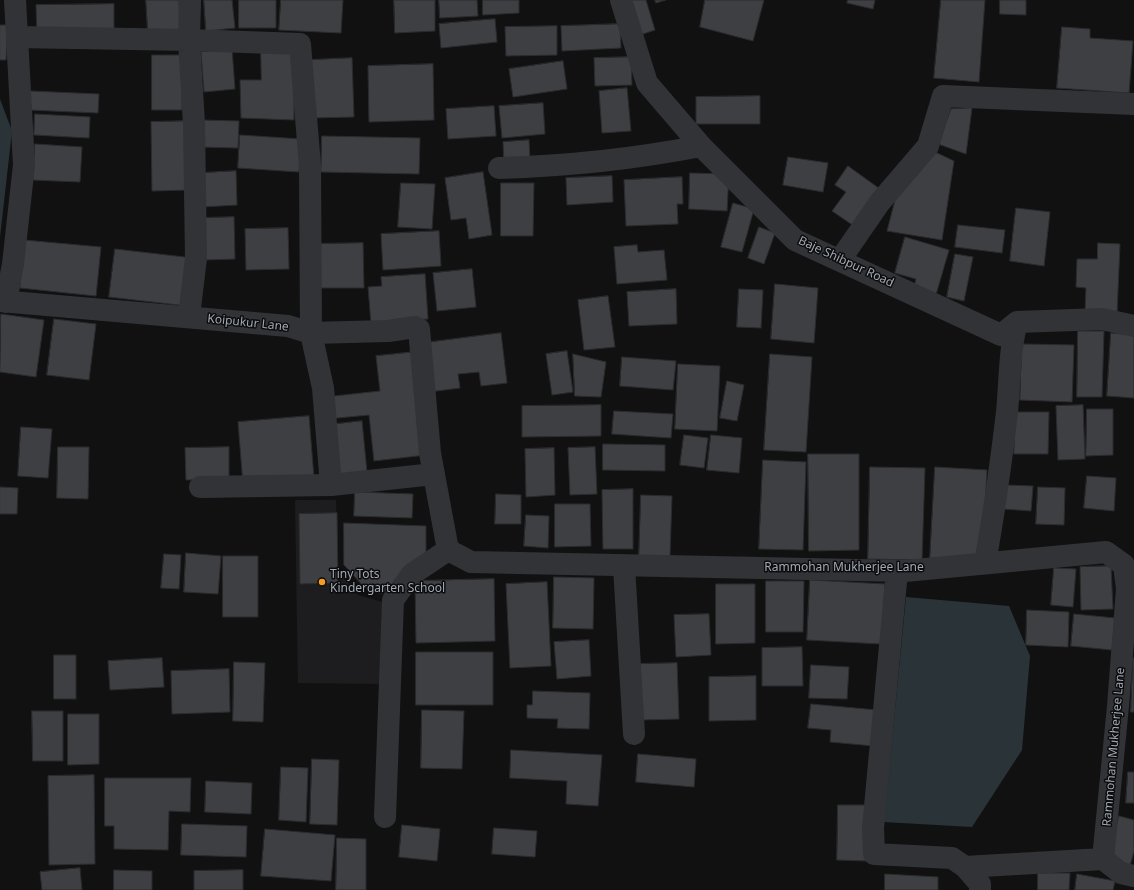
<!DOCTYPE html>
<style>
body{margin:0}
canvas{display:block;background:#111112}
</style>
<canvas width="1134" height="890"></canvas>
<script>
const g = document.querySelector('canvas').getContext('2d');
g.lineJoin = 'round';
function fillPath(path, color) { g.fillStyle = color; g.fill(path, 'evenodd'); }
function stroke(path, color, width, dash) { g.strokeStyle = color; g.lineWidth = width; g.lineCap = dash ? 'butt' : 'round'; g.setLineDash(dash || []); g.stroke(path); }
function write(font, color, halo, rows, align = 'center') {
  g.font = font + ' "Noto Sans",sans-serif'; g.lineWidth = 3; g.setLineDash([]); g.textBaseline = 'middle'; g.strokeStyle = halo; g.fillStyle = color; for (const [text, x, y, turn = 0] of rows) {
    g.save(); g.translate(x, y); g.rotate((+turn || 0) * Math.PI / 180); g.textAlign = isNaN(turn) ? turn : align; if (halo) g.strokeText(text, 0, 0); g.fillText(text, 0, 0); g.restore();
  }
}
fillPath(new Path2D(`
 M295,500H336L338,569L358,595L382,602L380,684L298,683Z`), '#1d1d1f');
fillPath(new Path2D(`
 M0,99L12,131L0,237Z
 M906,597L1009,606L1030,656L1022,750L972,827L884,822Z`), '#293338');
const building = new Path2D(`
 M146,0H179L180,30L148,32Z
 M204,0H232L235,28L206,31Z
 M239,0H276V28H239Z
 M281,0H343L341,33L279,30Z
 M394,0H435V31L395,33Z
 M439,0H477L478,16L440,18Z
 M483,0H519V13L483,15Z
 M627,0H646L655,30L637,36Z
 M655,0H666L656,3Z
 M705,0H764L753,41L700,27Z
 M848,0H875L873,9L847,3Z
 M941,0H985L979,82L934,78Z
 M1000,0H1026V15L1000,14Z
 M114,4V31L37,33L36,5Z
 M495,19L497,42L441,48L439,24Z
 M620,24L621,48L562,51L561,26Z
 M0,25H8L6,60H0Z
 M557,26V55L506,56L505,27Z
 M1062,27L1090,29V38L1133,41L1129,93L1057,88Z
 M232,49L235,89L204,92L201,52Z
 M261,51H294V120L241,118L240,80H261Z
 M152,55H182V110H152Z
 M631,57L632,85L595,86L594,58Z
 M352,58L354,117L311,118L310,60Z
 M563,61L567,89L513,97L509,69Z
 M433,64L434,120L369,122L368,66Z
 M627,88L631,131L602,133L599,91Z
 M30,91L99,94L98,113L29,110Z
 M760,96V124H696V97Z
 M543,103L545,134L502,138L499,106Z
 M494,106L496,136L448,139L446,109Z
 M972,108L966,154L938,144L951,109Z
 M35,114L90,117L89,138L34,135Z
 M200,120L239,121L238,148L199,147Z
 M187,121L188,190L152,191L151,122Z
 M240,135L301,139L299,172L238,168Z
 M322,136L420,138L419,174L321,172Z
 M529,140L530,161L504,163L503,142Z
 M35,144L82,147L80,182L33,180Z
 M933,151L954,161L942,240L887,231L899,185Z
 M788,157L828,163L823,192L783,185Z
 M848,166L880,189L854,226L832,211L846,192L835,185Z
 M236,171L237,205L202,207L201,173Z
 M483,172L492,235L469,239L466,218L451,220L445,178Z
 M690,173L729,174L727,211L689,209Z
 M612,176L613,202L567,205L566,178Z
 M682,177L683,204H677L678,224L626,226L624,180Z
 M401,183L435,184L432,229L398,227Z
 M501,183H534L533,236H501Z
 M733,203L754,209L742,252L721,247Z
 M1016,208L1050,212L1044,266L1010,261Z
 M234,217L235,259L203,260L202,218Z
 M958,225L1005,230L1002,253L955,247Z
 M759,227L775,233L764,264L748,258Z
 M288,228L289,269L246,270L245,229Z
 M439,231L441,266L383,270L381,234Z
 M905,237L949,250L935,298L913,291L916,279L895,273Z
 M24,240L101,247L96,296L20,288Z
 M363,243L364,288H314L313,244Z
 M1098,243L1120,244L1117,314L1085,312L1086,288L1076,287L1077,259H1097Z
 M637,245L638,252L664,250L667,280L617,284L614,247Z
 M115,249L193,258L187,306L109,297Z
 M955,254L973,257L964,301L947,297Z
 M472,269L476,307L437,311L433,273Z
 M425,274L428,319L371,323L368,287L382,286L381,277Z
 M775,284L818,288L814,343L771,339Z
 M676,289L677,324L629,326L627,292Z
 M739,289L763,290L761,328L737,327Z
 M608,296L615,347L584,350L578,300Z
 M1,314L44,320L36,377L0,372Z
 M54,319L96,324L89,380L47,375Z
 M1078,331H1104L1102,397H1077Z
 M501,333L507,383L481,386L479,372L458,374L460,388L429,392L424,343Z
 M1111,333L1134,335V398L1107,396Z
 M1022,344L1074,345L1072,402L1020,400Z
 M567,351L573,392L552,395L546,354Z
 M415,352L426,455L374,461L369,415L327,419L325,397L380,391L376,356Z
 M573,354L606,362L601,397L575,396Z
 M770,354L812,357L806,452L764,450Z
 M622,357L676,361L673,390L620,386Z
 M678,364L720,366L717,431L675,429Z
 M727,381L744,385L737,421L720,418Z
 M601,405V436L522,437V406Z
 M1083,405L1085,459L1058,460L1056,406Z
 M1087,409H1113V455L1086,456Z
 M614,411L673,414L671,438L612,434Z
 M1015,412H1049L1048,454H1014Z
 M309,416L314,478L243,484L238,422Z
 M362,421L367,472L333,475L328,425Z
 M21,427L52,429L48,478L18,476Z
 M684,435L708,438L704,468L680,465Z
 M711,435L742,438L739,473L707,470Z
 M603,444L665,445V471L603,470Z
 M58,447H89L88,499L57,498Z
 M229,447V479L186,480L185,448Z
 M595,447L597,494L570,495L568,448Z
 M554,448L555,495L526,497L525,449Z
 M808,454H859V550L809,551Z
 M763,460L806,462L803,550L759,549Z
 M870,467L925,468L922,560L868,559Z
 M935,467L987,470L982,561L930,558Z
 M1087,476L1116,478L1114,511L1084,508Z
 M1006,485L1033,486L1031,511L1004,509Z
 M0,487L18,488L17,514H0Z
 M1038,487L1065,488L1064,525L1036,524Z
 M633,489V549H603L602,490Z
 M355,492L413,494L412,518L354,516Z
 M496,494L521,495V524H495Z
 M641,495L672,496L670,556H639Z
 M555,504H590L591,546L555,547Z
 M337,513L338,583L300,584L299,514Z
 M526,515L549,516L548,548L524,546Z
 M344,523L426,526V554L382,594L364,587L344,565Z
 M186,553L221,556L218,594L184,592Z
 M164,554L181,555L179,589L161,588Z
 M223,556H258V617H223Z
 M1111,566L1113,609L1081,610L1080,567Z
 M1054,568L1076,569L1073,607L1051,605Z
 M554,577L594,578L593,629L553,628Z
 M494,579L495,641L416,643L415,581Z
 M810,580L885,584L881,644L807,640Z
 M766,581H804L803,632H766Z
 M547,582L551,666L510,668L506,584Z
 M716,584H755V643L716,644Z
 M1027,610L1069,612L1068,647L1026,645Z
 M709,614L711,655L676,657L674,615Z
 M1074,614L1115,618L1112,650L1071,646Z
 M589,640L591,676L557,679L554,642Z
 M802,647L803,686H762V648Z
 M416,652H493V705H416Z
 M54,655H76V699H54Z
 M162,658L164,687L110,690L108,661Z
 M1133,658H1134V712H1131Z
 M234,662L265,663L263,722L233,721Z
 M677,663L679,719L641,720L639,664Z
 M811,665L849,667L847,699L809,698Z
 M229,669L230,712L172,714L171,671Z
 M756,676V720L709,721V677Z
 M533,691L590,693L589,729L557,728L558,719L527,718V705H532Z
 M811,704L877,710L874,746L830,742L831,730L808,728Z
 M422,710L464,711L462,769L421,768Z
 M32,711H63V761H33Z
 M68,714H99V764L68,765Z
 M511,750L602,755L598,806L566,804L567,781L510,778Z
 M638,754L696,759L694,787L636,782Z
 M312,759L339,760L337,825L310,824Z
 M281,767L308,768L306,822L279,820Z
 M1128,772H1134V803H1126Z
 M94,775L95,864L49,865L48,776Z
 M105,778H191L190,812L169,811L168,850L114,849V826H105Z
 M206,781L252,783L251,814L205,812Z
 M838,805H869L868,861L837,860Z
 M1119,816L1134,820V851L1130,866L1108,861Z
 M182,824L247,826L246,857L181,855Z
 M402,825L440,829L437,861L399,857Z
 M494,828L537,831L535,857L492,854Z
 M265,829L335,835L331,881L261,876Z
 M337,838L366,839V890H336Z
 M80,868L82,890H42L40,872Z
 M114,870L152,871V890H114Z
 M243,870V890H194V871Z
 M1038,873H1070L1069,890H1038Z
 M885,874L938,877V890H885Z
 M1077,874L1115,881L1113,890H1075Z`);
fillPath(building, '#3d3f42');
stroke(building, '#2b2b2e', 1);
stroke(new Path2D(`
 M190,0L189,40L300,44L310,166L311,333L388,331L415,327L419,329L430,453L448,550L471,562L905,571L1106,552L1124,565L1127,589L1118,706L1103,859L1121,873L1134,876
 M621,0L647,83L701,146L795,240L1001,335L1017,322L1102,319L1134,326
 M17,37L189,40L194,124L196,258L189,316
 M499,168C567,166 634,159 701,146
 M840,260L880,202L928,146L943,96L1134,104
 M0,301L288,326L311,333L323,388L331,485L434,474
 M6,302L13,264L24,165L15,0
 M200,487L331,485
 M985,563C994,513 1001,463 1007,412C1010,382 1009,351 1017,322
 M624,566L634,734
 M897,571L873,828L874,854L952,858L965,867L980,884V890
 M385,817L393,600L412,574L448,550
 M965,867L1103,859`), '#323337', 22);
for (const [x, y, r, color] of [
 [322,582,4,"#f89a23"]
]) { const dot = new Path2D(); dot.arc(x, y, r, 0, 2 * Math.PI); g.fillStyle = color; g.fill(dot); stroke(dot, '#0c0c0d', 1.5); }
write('12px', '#a1a9b4', '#0c0c0d', [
 ["Baje Shibpur Road",846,262,25],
 ["Koipukur Lane",248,323,6],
 ["Rammohan Mukherjee Lane",844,568],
 ["Rammohan Mukherjee Lane",1114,747,-85]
]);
write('12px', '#a1a9b4', '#0c0c0d', [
 ["Tiny Tots",330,575],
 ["Kindergarten School",330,589]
], 'left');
</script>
